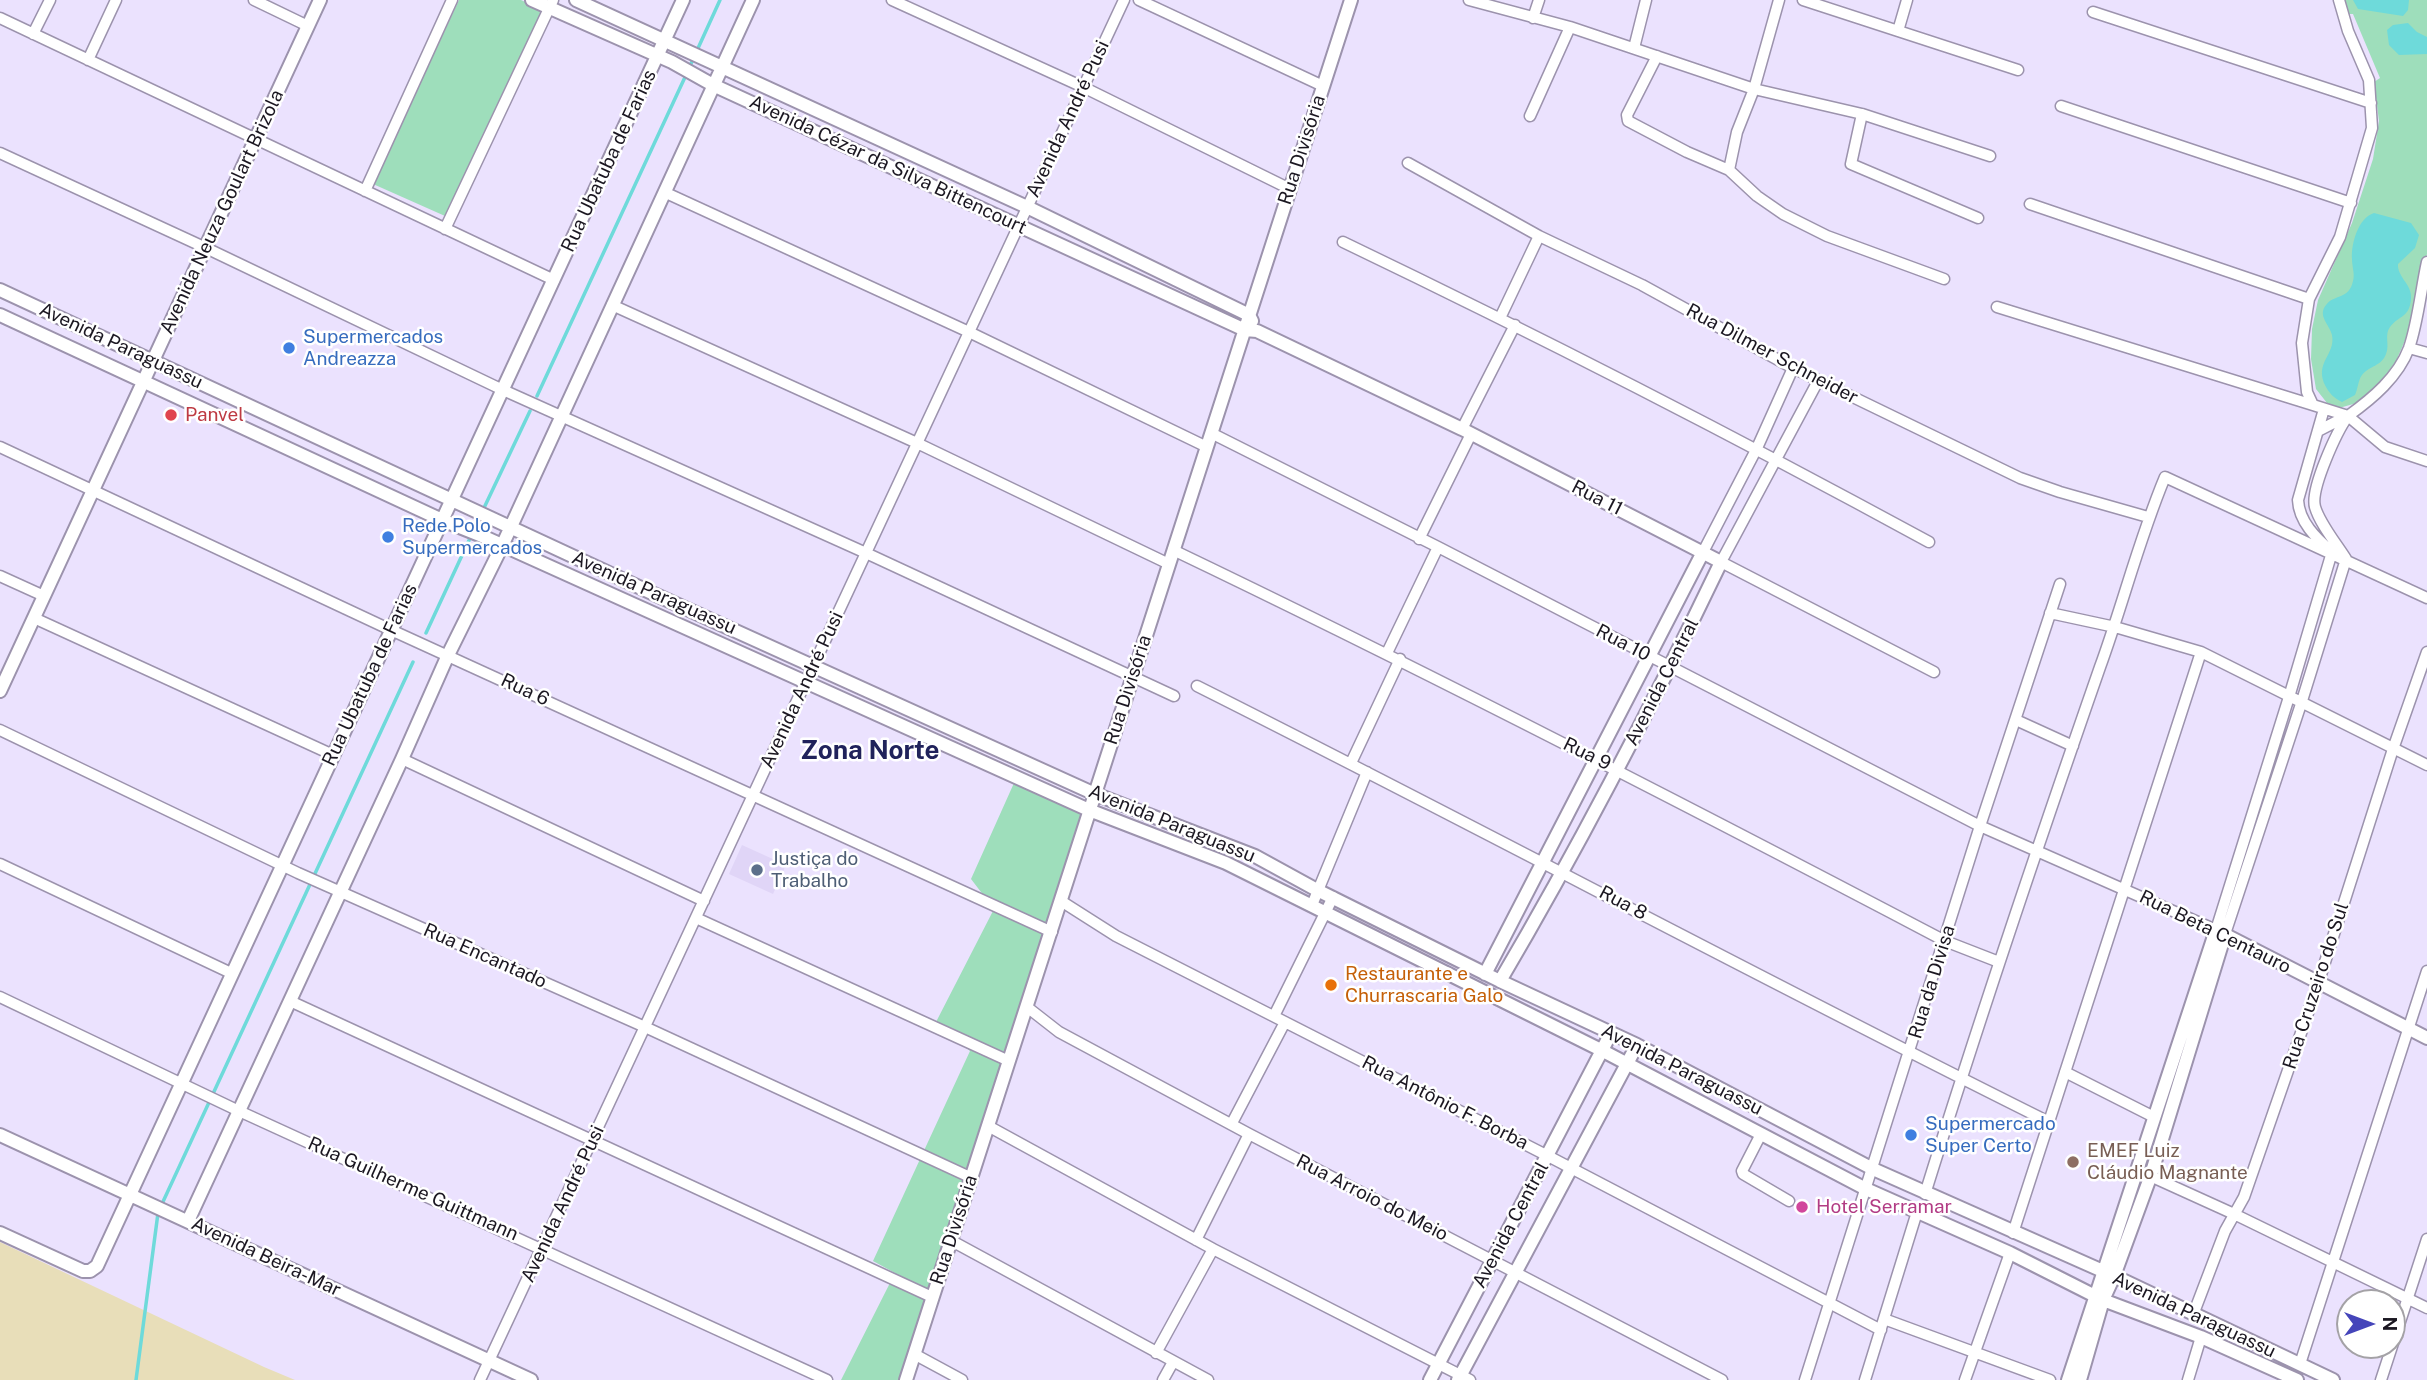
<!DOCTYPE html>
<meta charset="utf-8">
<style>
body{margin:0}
#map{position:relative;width:2427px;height:1380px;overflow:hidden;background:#ebe2fe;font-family:"Public Sans",sans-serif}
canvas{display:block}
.north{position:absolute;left:2336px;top:1289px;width:70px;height:70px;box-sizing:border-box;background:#fff;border:2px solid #a4a2a6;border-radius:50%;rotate:90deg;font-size:19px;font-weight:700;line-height:28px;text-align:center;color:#1b1721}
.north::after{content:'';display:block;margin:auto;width:24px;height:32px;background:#4545ba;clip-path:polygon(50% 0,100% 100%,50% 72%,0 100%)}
</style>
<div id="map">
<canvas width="2427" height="1380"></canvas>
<div class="north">N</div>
</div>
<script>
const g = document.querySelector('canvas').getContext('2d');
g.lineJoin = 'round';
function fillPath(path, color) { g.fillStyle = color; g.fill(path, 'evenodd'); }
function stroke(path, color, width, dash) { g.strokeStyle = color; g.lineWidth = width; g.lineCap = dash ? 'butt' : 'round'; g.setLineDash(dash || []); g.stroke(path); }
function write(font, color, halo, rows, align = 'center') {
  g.font = font + ' "Public Sans",sans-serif'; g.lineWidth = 5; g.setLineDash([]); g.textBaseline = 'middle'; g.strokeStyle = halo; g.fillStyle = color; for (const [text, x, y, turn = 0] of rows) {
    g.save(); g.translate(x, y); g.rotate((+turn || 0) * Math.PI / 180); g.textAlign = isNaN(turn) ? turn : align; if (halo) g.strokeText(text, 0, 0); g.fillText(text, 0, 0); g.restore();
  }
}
fillPath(new Path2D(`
 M742,845L786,865L773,894L729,874Z`), '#e0d5f7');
fillPath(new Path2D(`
 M459,0H521L543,10L445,216L373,184Z
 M2343,0H2427V254L2407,336L2396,361L2380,384L2357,403L2339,408L2327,403L2316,389L2311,359L2312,329L2318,300L2352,223L2373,159L2379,121L2374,82L2380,78L2353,14H2348Z
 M1014,783L1083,812L899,1380H841L895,1273L873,1261L970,1051L936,1022L994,909L971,879Z`), '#9edebb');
fillPath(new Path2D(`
 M0,1242L264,1367L295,1380H0Z`), '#e8deb9');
fillPath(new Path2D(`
 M2353,0H2409L2408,10L2403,16L2358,9Z
 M2408,23L2417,32L2427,37V54L2399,55L2389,45L2387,30L2393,25Z
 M2374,213L2411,223L2419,235L2415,248L2398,264C2397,277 2412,284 2411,298C2410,318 2399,315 2390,327C2384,335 2390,345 2386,354C2382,366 2369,366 2362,375C2358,380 2358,389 2355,395L2342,402C2334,398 2330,394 2326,387C2313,363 2336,355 2332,335C2330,325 2317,316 2326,305C2334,294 2349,300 2353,281C2355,274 2352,267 2352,259C2351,244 2358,218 2374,213Z`), '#6edada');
stroke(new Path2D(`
 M689,68L720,0
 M537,396L686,75
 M483,510L530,411
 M426,633L471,536
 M161,1206L413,662
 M136,1380L158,1213`), '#6edada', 3.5);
const street = new Path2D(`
 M254,0L308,26
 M892,0L1083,87L1290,189
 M1139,0L1323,86
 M1469,0L1570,27L1754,89L1862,114L1990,156
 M1803,0L2018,70
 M2339,0L2348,31L2369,80L2372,128L2340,237L2309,299L2302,343L2307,392L2313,405L2348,416C2373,398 2398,377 2409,348C2418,322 2421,289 2427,262
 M2093,12L2371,103
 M0,18L554,280
 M1533,18L1539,0
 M1898,31L1907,0
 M33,34L50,0
 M1634,48L1646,0
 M1657,56L1627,115L1628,121L1687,152L1729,170L1757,196L1783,214L1827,236L1944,279
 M88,60L116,0
 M2061,106L2351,203
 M1862,114L1851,164L1978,218
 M1530,116L1570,27
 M0,153L206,248L503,390L866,553L1174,696
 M1408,163L1539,236L1642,285L1793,368L2020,478L2060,492L2148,517
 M1729,170L1737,132L1754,89L1779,0
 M365,191L452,0
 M664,192L969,332L1207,447
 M2030,204L2309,299
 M445,229L553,0
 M1343,242C1541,337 1736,437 1929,542
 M612,305L917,443L1169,564
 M1997,307L2313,405
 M1500,318L1539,236
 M2409,348L2427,353
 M1818,381L1721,562L1934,672
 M2348,416L2385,447L2427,461
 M1462,429L1515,325
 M2318,431L2345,417
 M1211,433L1438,547L1980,826L2216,930L2289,697L2332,552C2316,538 2299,522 2298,500L2324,409
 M0,447L391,630L1052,932
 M1419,539L1471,434
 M1173,550C1434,675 1690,807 1945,941L1999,962
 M1703,552L1757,448L1793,368
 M0,576L44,596
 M2050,613L2115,627L2201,652L2427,765
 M34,618L333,755
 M1387,653L1438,547
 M1197,686C1482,829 1763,980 2049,1122
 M2016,720L2073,746
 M0,730L298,873L645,1027L972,1178
 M402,759L704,901
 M1351,763L1400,659
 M0,864L231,973
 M1061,901L1116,936L1548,1156L1881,1330
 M1312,905L1367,772
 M696,918L1009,1061
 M2225,934L2301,704L2346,559C2336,543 2320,524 2315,507C2310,489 2337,431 2348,416
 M0,997L239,1111L827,1380
 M290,1001L932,1297
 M1027,1007L1059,1032L1249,1134L1722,1380
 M1274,1016L1333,897
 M2065,1072L2154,1117
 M1232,1123L1285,1022
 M988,1126L1213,1249L1470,1380
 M1761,1134L1742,1171L1743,1174L1789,1201
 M2137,1170L2234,1214L2427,1308
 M1925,1194C1980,1017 2039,842 2100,667C2123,604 2139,539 2165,477L2427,598
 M2013,1233L2201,652
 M950,1240L1208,1380
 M1196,1240L1249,1134
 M2193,1315L2225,1231L2244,1197L2318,984L2393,749L2427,652
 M1884,1319L2050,1380
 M1156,1353L1213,1249
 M914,1354L962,1380
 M2300,1364L2427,971
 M480,1380L1124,0
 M1163,1380L1173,1362
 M1805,1380L1980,826L2060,584
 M1865,1380L1917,1212
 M1965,1380L2010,1253
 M2188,1380L2201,1337
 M2381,1380L2427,1239`);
const secondary = new Path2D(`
 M532,0L672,62L713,85L1245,330L1257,331L1462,429L1721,562C1653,704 1580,845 1500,981
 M576,0L1027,207L1249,315L1252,321
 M0,290L654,594L1095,794L1255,856L1317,890L1500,981L1637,1045L1873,1169L2114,1276L2333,1380
 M0,315L442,520L482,536L1089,810L1226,863L1603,1051L1866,1189L2010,1253L2103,1300L2201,1337L2297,1380
 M0,691L320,0
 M1485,974L1703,552
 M0,1135L531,1380
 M188,1221L402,759L448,655L502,546L753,0
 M0,1233L83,1271H90L97,1266L683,0
 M906,1380L1351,0
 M1430,1380L1611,1033
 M1458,1380L1637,1045
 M2068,1380L2216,930L2427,1038
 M2080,1380L2103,1300L2114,1276L2151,1175L2225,934`);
stroke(street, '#9c93ad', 13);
stroke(secondary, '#9c93ad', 16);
stroke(street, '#fff', 10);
stroke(secondary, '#fff', 12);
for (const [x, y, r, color] of [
 [289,348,7,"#3f7fe0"],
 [171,415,7,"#e0444e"],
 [388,537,7,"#3f7fe0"],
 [757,870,7,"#5c6f8a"],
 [1331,985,7,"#e8710a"],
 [1911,1135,7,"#3f7fe0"],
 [2073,1162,7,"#8d6e63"],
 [1802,1207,7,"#d1479c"]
]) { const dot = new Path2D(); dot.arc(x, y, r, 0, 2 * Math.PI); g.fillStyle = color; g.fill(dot); stroke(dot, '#fff', 2.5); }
write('19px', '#1b1721', '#fff', [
 ["Avenida André Pusi",1068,119,-65],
 ["Rua Divisória",1302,150,-72],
 ["Rua Ubatuba de Farias",609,161,-65],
 ["Avenida Cézar da Silva Bittencourt",888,165,25],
 ["Avenida Neuza Goulart Brizola",222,212,-65],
 ["Avenida Paraguassu",121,346,25],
 ["Rua Dilmer Schneider",1772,354,28],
 ["Rua 11",1597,498,27],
 ["Avenida Paraguassu",654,593,24],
 ["Rua 10",1623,643,27],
 ["Rua Ubatuba de Farias",370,675,-65],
 ["Avenida Central",1662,682,-63],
 ["Rua 6",525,690,25],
 ["Avenida André Pusi",802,690,-65],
 ["Rua Divisória",1128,690,-72],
 ["Rua 9",1587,754,26],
 ["Avenida Paraguassu",1172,824,22],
 ["Rua 8",1623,903,28],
 ["Rua Beta Centauro",2215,932,26],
 ["Rua Encantado",485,956,24],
 ["Rua da Divisa",1932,982,-73],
 ["Rua Cruzeiro do Sul",2316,986,-72],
 ["Avenida Paraguassu",1682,1070,27],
 ["Rua Antônio F. Borba",1445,1103,27],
 ["Rua Guilherme Guittmann",413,1189,24],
 ["Rua Arroio do Meio",1372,1198,27],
 ["Avenida André Pusi",563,1204,-65],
 ["Avenida Central",1511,1225,-62],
 ["Rua Divisória",954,1230,-72],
 ["Avenida Beira-Mar",266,1257,25],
 ["Avenida Paraguassu",2194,1315,25]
]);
write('19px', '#366cbe', '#fff', [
 ["Supermercados",303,337],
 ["Andreazza",303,359],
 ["Rede Polo",402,526],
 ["Supermercados",402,548],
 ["Supermercado",1925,1124],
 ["Super Certo",1925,1146]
], 'left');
write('19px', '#be3a42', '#fff', [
 ["Panvel",185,415]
], 'left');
write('19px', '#4e5e75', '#fff', [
 ["Justiça do",771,859],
 ["Trabalho",771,881]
], 'left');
write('19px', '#c56008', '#fff', [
 ["Restaurante e",1345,974],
 ["Churrascaria Galo",1345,996]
], 'left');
write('19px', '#785e54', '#fff', [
 ["EMEF Luiz",2087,1151],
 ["Cláudio Magnante",2087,1173]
], 'left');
write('19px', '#b23c85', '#fff', [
 ["Hotel Serramar",1816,1207]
], 'left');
write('bold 26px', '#20225b', '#fff', [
 ["Zona Norte",870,751]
]);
</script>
